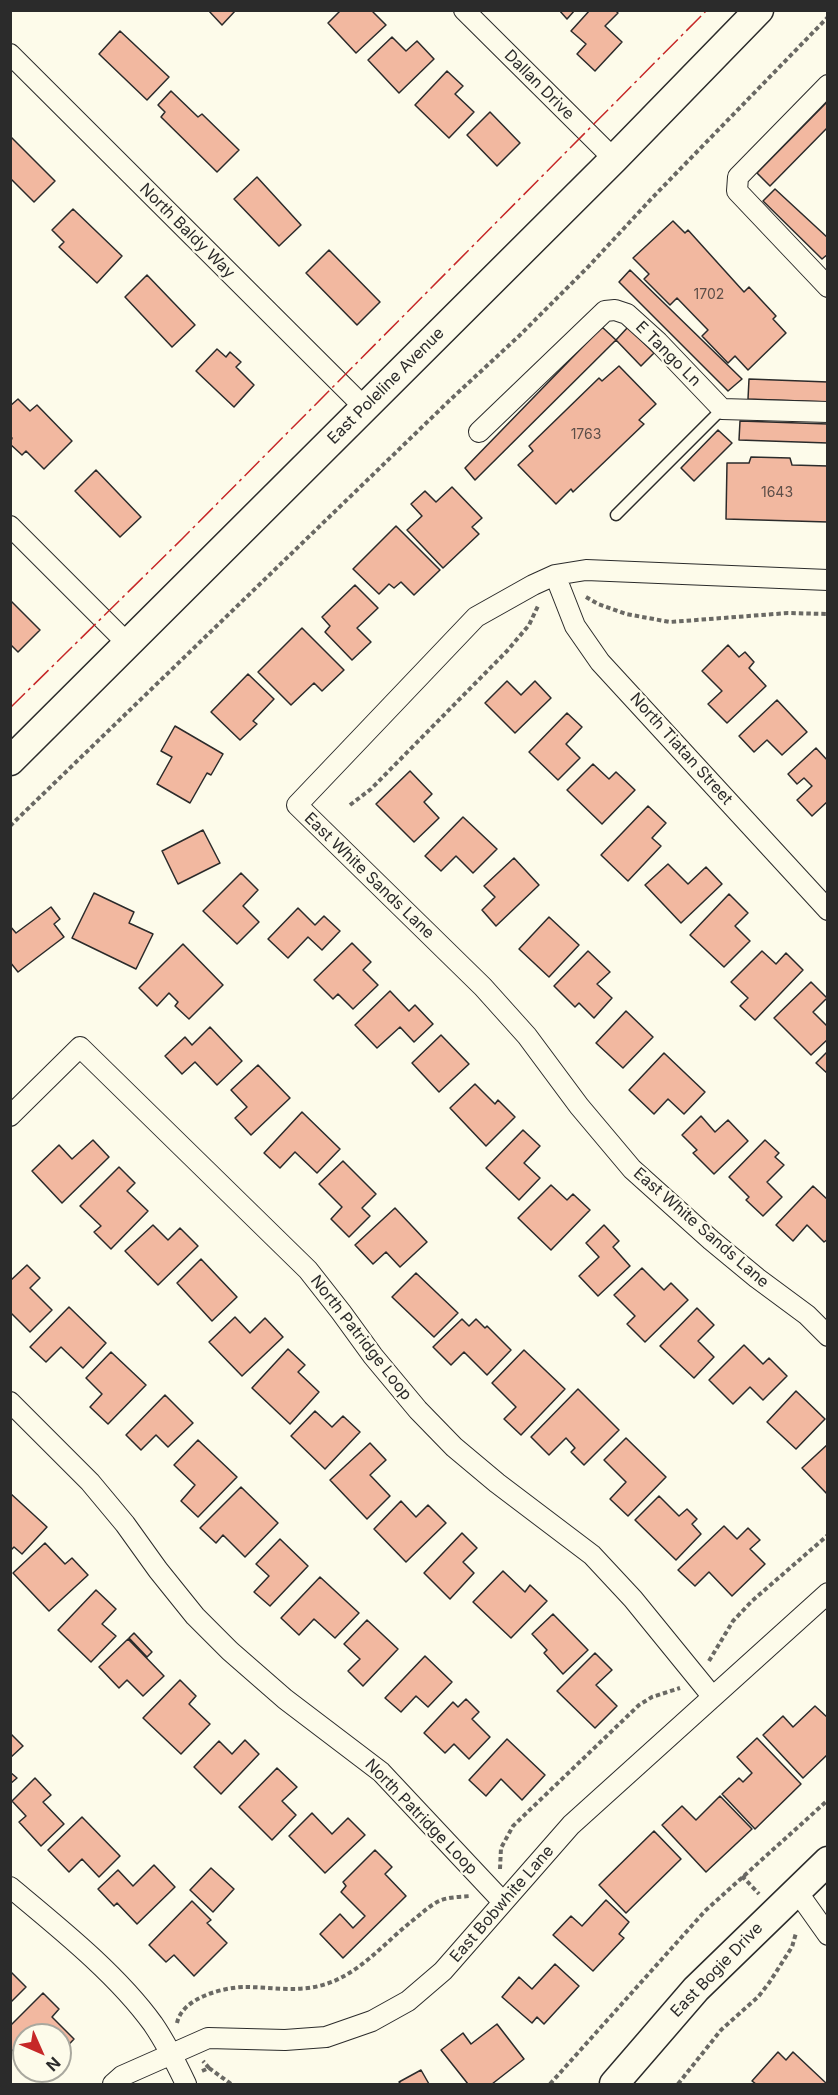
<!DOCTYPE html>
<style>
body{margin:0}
#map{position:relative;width:838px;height:2095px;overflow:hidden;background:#fdfbea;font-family:Inter,sans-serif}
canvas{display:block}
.frame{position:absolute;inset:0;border:12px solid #2b2b2b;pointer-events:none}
.north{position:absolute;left:12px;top:2023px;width:60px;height:60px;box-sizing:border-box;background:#fdfbea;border:2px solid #a9a89e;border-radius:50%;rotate:135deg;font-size:16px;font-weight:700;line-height:24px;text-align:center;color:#2b2b2b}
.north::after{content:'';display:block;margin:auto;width:21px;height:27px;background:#c62828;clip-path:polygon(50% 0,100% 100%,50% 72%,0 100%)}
</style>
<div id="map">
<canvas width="838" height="2095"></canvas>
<div class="frame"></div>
<div class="north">N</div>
</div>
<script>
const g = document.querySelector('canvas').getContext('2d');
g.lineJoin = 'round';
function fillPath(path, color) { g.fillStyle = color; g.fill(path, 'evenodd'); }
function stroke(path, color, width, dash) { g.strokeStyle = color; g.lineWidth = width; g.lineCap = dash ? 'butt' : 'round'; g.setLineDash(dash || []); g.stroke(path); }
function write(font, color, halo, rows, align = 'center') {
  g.font = font + ' Inter,sans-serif'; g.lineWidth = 4.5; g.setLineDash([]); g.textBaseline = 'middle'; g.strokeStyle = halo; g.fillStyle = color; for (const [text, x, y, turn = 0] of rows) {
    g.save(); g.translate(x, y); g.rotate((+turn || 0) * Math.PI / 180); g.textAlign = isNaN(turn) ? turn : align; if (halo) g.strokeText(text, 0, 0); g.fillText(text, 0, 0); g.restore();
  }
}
const building = new Path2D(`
 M208,10H236L222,25Z
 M341,10H374L373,12L386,25L356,53L328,23Z
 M559,10H575L567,19Z
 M590,10H615L618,13L605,26L622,42L595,71L577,54L586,44L571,31Z
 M120,31L169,77L147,100L99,54Z
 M392,37L406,51L417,41L434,59L399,93L368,60Z
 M447,71L463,86L455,94L474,112L449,138L415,105Z
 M171,91L198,117L202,114L239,150L217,172L161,117L165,112L158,105Z
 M828,101V127L770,186L757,173Z
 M490,112L520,143L497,166L467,135Z
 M10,136L55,181L34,202L10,178Z
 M257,177L301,225L279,246L234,199Z
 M775,189L828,238V254L822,259L763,201Z
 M73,209L122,256L97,283L59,247L64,242L52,230Z
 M673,221L685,233L688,230L744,292L749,287L776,316L773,319L786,333L748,370L735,356L728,363L702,336L708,330L677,298L670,305L644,279L649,274L633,258Z
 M329,250L380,302L357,325L306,273Z
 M630,270L742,379L728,391L619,282Z
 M147,275L195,325L172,347L125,297Z
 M602,327L616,340L475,480L465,468Z
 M628,327L654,353L641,366L616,340Z
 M217,349L226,357L230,352L241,362L236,367L254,385L234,407L196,371Z
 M619,366L656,404L639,420L644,424L573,492L571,489L556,504L518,465L533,451L529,446L599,378L602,381Z
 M749,379L828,382V402L748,399Z
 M18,399L30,411L37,405L72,441L44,469L26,451L22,455L10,444L12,438L10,436V406Z
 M740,421L828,424V443L739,440Z
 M718,430L732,443L694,481L681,468Z
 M751,457L790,458L792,465L828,466V522L726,519L727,463H749Z
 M96,470L141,517L120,537L75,491Z
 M452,487L482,518L472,527L479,534L443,568L407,530L422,516L411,504L425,491L436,502Z
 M396,526L440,570L414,595L401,582L394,588L389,584L379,594L353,569Z
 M355,585L378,608L357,628L371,642L352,660L325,632L330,626L322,617Z
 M10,600L40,630L18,652L10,644Z
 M302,628L344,670L322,691L314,683L291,705L258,672Z
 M728,645L739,657L745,652L754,662L749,668L766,686L727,723L708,704L722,691L702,671Z
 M248,674L274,699L253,721L257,724L240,740L211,712Z
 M507,681L521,695L535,681L551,698L515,733L485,703Z
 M777,700L807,732L782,755L767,740L754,752L739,736Z
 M567,713L582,727L566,744L580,758L558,780L529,752Z
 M175,726L223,754L211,775L207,773L190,803L157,784L172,757L161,751Z
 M816,748L828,761V801L812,816L797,800L812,786L804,778L797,784L788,774Z
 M593,764L609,779L616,772L635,790L602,824L567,790Z
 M410,771L432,794L424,802L439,818L414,842L376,804Z
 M648,806L666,823L652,838L661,846L628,881L601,855Z
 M463,817L497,849L473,873L456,856L441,871L425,856Z
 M203,830L220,863L178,884L162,851Z
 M514,858L539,885L496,926L482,910L495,897L484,886Z
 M668,864L688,884L706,867L722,884L681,923L645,885Z
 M241,873L258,890L243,906L259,922L237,944L203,911Z
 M94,893L134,912L129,923L153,934L136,969L72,938Z
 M729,894L748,913L735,926L750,941L724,967L690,935Z
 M51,907L60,919L54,924L64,937L18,972L10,962V926L16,933Z
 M298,908L315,925L324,916L340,931L322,950L308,937L288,958L268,939Z
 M549,917L579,945L549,977L519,949Z
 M352,943L371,962L363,970L378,985L353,1009L338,994L333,999L314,980Z
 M183,944L223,985L189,1019L175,1006L178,1002L169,993L157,1006L139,988Z
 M588,951L610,972L597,984L612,998L594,1018L579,1003L575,1007L554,986Z
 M762,951L776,964L786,953L803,970L755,1020L740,1006L748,998L731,982Z
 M811,982L827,998L813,1012L828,1027V1039L811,1055L774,1018Z
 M390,991L409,1011L415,1005L433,1024L414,1042L400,1027L377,1048L355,1025Z
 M626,1011L653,1037L623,1068L596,1043Z
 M210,1027L242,1061L217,1085L195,1062L182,1074L165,1056L185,1037L192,1045Z
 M441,1035L469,1064L439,1092L412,1063Z
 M828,1051V1074L816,1063Z
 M664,1053L705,1092L684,1114L668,1099L654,1114L629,1090Z
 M258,1065L290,1098L251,1135L235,1118L247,1107L231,1090Z
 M475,1084L495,1104L498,1100L515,1117L486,1146L450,1108Z
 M302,1112L340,1149L317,1173L295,1152L280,1168L264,1153Z
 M701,1116L715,1132L728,1120L748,1141L714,1174L693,1153L697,1150L682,1135Z
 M523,1130L540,1146L524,1163L540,1178L519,1200L486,1168Z
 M93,1140L109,1157L62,1203L32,1171L59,1145L72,1159Z
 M765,1140L779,1153L775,1157L784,1165L767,1182L782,1197L763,1216L746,1200L749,1197L729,1177Z
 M343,1161L376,1194L362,1208L370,1216L349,1237L331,1219L342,1207L319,1184Z
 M119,1167L135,1183L127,1191L148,1211L111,1249L94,1232L101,1226L80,1206Z
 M551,1185L567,1200L573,1194L590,1210L551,1250L518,1218Z
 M813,1186L828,1200V1239L824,1242L807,1225L793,1241L776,1225Z
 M395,1208L427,1242L400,1267L386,1252L373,1264L355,1245Z
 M153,1225L168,1240L180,1228L198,1246L158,1285L125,1251Z
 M604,1225L619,1241L613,1247L630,1266L598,1296L579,1276L599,1257L586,1243Z
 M201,1259L237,1297L212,1321L177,1283Z
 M27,1265L40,1278L30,1288L52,1310L30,1332L10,1312V1281Z
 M642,1268L664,1290L671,1283L688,1300L645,1342L627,1324L635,1316L614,1295Z
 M416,1273L458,1313L434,1337L392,1297Z
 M69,1307L106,1343L83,1368L61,1347L46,1362L30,1347Z
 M697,1308L714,1325L698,1341L714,1357L694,1378L660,1346Z
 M235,1317L250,1333L265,1318L283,1337L242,1376L209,1342Z
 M462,1319L469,1326L476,1319L485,1328L487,1326L511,1350L487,1375L464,1352L451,1365L433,1347Z
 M744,1345L763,1364L769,1358L787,1376L763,1400L750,1387L733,1404L709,1380Z
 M288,1349L305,1365L298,1372L319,1392L290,1424L252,1388Z
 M524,1350L565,1389L521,1435L504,1419L516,1407L492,1383Z
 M111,1352L146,1385L108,1424L90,1407L102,1394L86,1378Z
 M578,1389L619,1430L584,1465L571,1452L575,1448L566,1438L549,1455L531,1437Z
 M796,1391L825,1419L796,1449L767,1422Z
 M165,1395L193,1423L168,1447L156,1435L141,1450L126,1435Z
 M315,1411L332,1427L343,1416L360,1432L325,1469L291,1436Z
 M626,1438L666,1477L628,1516L610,1499L626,1482L604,1460Z
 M198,1440L237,1477L198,1517L181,1501L195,1485L174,1465Z
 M370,1443L386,1460L370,1475L390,1496L367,1519L330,1480Z
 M828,1444V1495L802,1468Z
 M241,1487L278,1523L245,1557L223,1535L216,1543L200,1528Z
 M10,1493L47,1527L22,1554L14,1547L10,1551Z
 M659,1496L679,1516L687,1509L697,1519L692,1524L701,1534L676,1560L635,1520Z
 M401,1501L416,1517L428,1505L446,1523L406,1562L374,1529Z
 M724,1526L737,1539L748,1528L760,1540L750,1549L765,1564L732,1596L709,1572L695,1586L678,1570Z
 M462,1533L477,1548L463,1562L474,1573L450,1599L424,1573Z
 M280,1539L308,1566L270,1606L254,1592L269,1576L256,1564Z
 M45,1543L65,1564L72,1558L88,1575L49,1611L13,1573Z
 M503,1571L525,1592L530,1585L547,1601L511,1638L473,1602Z
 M320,1577L359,1613L335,1638L314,1619L299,1635L281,1618Z
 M96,1590L116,1609L102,1624L116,1636L91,1662L58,1630Z
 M553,1614L588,1650L563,1674L544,1653L547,1650L532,1634Z
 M367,1620L398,1649L363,1686L348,1671L360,1659L344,1644Z
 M134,1633L152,1652L147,1657L129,1638Z
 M128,1639L164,1676L143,1696L127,1680L119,1688L99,1667Z
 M595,1653L612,1670L596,1685L617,1706L595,1728L557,1691Z
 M425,1656L452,1682L428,1707L416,1696L401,1712L385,1698Z
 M180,1680L196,1696L189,1704L210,1724L181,1754L143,1718Z
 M466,1699L479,1712L472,1719L490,1737L469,1759L454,1744L445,1753L424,1733L453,1702L458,1707Z
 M815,1706L828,1718V1754L803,1778L763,1735L783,1716L793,1727Z
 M10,1733L23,1746L10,1758Z
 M757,1738L801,1784L755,1829L722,1794L739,1778L743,1782L752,1773L737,1757Z
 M507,1739L545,1775L522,1800L501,1779L486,1796L469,1780Z
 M245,1740L259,1754L221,1794L194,1767L219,1741L232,1754Z
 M277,1768L297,1787L282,1801L296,1815L272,1840L239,1807Z
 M10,1772L17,1778L10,1784Z
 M35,1778L51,1795L43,1802L64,1824L41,1846L19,1822L26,1816L12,1801Z
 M720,1796L752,1829L706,1872L662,1825L682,1806L696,1820Z
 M312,1813L332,1834L348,1818L365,1835L325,1873L289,1836Z
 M82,1817L120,1856L99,1877L82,1859L69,1872L48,1850Z
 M654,1831L681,1859L626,1913L599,1885Z
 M375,1850L392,1867L385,1874L406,1896L343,1958L320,1934L340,1914L353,1928L365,1916L341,1892L346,1886L343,1882Z
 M154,1865L175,1887L137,1924L117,1903L114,1906L98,1889L118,1870L133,1886Z
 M211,1868L234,1889L213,1912L190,1890Z
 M606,1900L629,1922L619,1934L624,1938L593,1971L553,1935L571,1916L582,1926Z
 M192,1901L211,1920L207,1923L227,1943L194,1976L174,1955L166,1962L149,1945Z
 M555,1964L579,1986L544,2024L537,2017L532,2023L502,1997L519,1977L532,1989Z
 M10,1971L26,1987L10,2003Z
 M43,1993L59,2009L52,2017L74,2039L60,2054V2035H24V2050L18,2056L10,2048V2026Z
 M497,2024L524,2059L492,2084H468L441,2050L463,2033L471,2044Z
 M778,2052L786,2060L793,2052L827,2084H756L752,2081Z
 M421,2070L429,2084H401L399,2082Z`);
fillPath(building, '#f2b8a0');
stroke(building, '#2b2b2b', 1.5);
const lane = new Path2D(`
 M616,515L722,409`);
const street = new Path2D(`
 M464,10L614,159
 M10,54L364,407
 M828,85L738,177L737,191L828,287
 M479,432L605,311L615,310L627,314L658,342L722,409L828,412
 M10,526L128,644
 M555,575L575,626L600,662L828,910
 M828,580L586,570L555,575L533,585L476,617L297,805L483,987L527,1036L579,1106L632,1169L711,1240L757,1278L807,1315L828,1336
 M10,1116L80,1047L308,1270L341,1312L373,1356L418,1410L454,1447L497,1483L592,1555L633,1599L712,1696
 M10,1402L90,1482L125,1524L158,1570L195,1616L230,1651L285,1699L381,1772L503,1902
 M10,1887C58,1927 117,1974 153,2024C166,2043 176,2063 186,2084
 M796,1890L828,1935
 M113,2084L122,2076L208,2038L285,2040L326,2037L372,2021L408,2001L443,1971L571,1825L828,1593`);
const secondary = new Path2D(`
 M10,761L614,159L759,10
 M614,2084L696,1989L828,1861`);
stroke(lane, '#2b2b2b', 13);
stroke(street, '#2b2b2b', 22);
stroke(secondary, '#2b2b2b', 31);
stroke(new Path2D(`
 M586,597L598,604L626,614L670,622L788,613L828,614
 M350,805L371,789L507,651L529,625L538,606
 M10,826L451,399L519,336L589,266L653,197L828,17
 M709,1661L733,1621L752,1601L828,1535
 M500,1869L501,1848L513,1826L639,1705L652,1697L680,1688
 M742,1876L759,1894
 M177,2023C182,1998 223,1987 246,1987C269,1987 296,1992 319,1986C357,1977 383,1944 412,1921C421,1914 429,1906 439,1901C448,1897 460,1897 470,1896
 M209,2068L231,2084
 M202,2071L209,2068L203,2061
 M550,2084L705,1911L828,1800
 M678,2084L721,2030L758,1997L769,1983L792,1947L796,1933`), '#6a6964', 4, [4.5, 3]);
stroke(lane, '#fdfbea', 10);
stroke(street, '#fdfbea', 20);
stroke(secondary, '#fdfbea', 28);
stroke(new Path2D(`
 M10,708L182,539L707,10`), '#c62828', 1.5, [21, 4.5, 3, 4.5]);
write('14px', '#5d4e48', null, [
 ["1702",709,295],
 ["1763",586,435],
 ["1643",777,493]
]);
write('16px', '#2b2b2b', '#fdfbea', [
 ["Dallan Drive",539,85,45],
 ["North Baldy Way",187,231,45],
 ["E Tango Ln",668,354,45],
 ["East Poleline Avenue",386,386,-45],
 ["North Tiatan Street",681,749,48],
 ["East White Sands Lane",369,876,44],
 ["East White Sands Lane",701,1228,41],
 ["North Patridge Loop",361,1338,52],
 ["North Patridge Loop",421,1817,46],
 ["East Bobwhite Lane",502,1904,-49],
 ["East Bogie Drive",717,1970,-46]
]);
</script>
